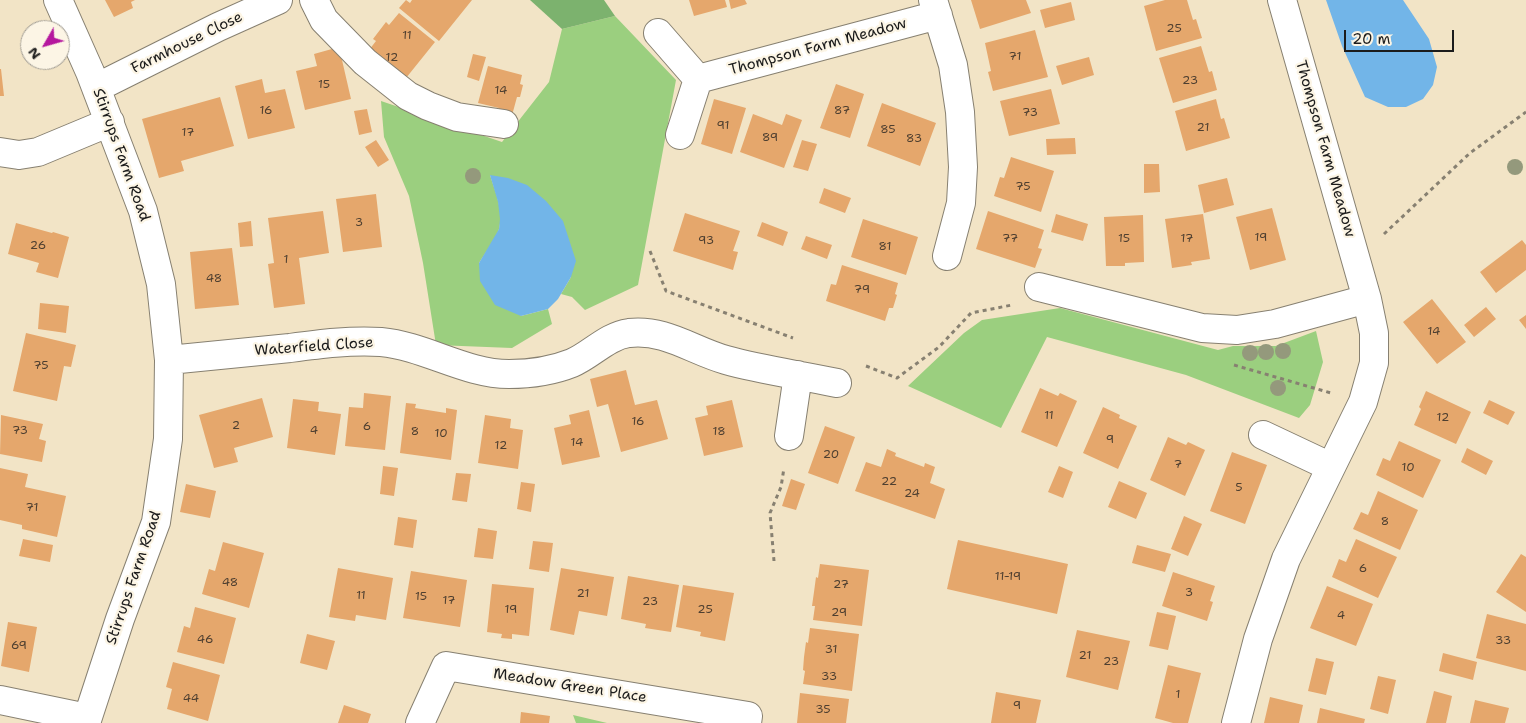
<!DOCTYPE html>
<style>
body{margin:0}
#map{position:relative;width:1526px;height:723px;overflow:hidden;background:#f2e4c6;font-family:"Shantell Sans",sans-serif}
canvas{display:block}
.north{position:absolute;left:20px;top:20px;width:50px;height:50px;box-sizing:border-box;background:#fcf5e5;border:1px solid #a29e95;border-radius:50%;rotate:232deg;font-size:14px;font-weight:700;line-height:20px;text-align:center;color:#1c1c1c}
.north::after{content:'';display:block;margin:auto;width:18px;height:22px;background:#b5179e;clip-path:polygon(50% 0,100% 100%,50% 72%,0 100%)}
.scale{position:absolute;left:1344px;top:30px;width:110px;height:22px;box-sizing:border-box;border:2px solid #1c1c1c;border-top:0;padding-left:6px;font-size:15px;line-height:18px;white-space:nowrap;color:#1c1c1c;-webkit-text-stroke:4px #fcf5e5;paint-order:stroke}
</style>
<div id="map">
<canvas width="1526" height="723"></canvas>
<div class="north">N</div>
<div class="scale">20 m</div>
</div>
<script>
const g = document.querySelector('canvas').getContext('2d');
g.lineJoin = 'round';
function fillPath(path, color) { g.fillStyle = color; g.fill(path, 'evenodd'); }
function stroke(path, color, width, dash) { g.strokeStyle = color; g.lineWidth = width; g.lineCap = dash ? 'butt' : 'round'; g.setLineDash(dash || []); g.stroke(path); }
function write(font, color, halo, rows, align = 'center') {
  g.font = font + ' "Shantell Sans",sans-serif'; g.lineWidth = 4.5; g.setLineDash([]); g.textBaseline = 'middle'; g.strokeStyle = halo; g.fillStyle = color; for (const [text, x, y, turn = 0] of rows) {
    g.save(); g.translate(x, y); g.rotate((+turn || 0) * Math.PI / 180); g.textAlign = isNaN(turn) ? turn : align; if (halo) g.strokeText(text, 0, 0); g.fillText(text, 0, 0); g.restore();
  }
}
fillPath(new Path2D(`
 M615,16L676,80L638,285L585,310L572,297L561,294L571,277L490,175C495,191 504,211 499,229C495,240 486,252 479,263L521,316L548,309L552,324L512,348L436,345L423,263L409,196L384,137L381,101L502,142L549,82L562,29Z
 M1060,308L1218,350L1233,346H1276L1316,331L1323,362L1310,405L1299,418L1186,375L1047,337L1001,428L908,386L964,333L982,320Z
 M573,715L607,723H576Z`), '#9bcf7f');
fillPath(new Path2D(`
 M530,0H604L615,16L562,29Z`), '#7cb26e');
fillPath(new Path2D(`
 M1326,0H1403L1429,39L1437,67L1433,85L1423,99L1406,107H1388L1365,97L1342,46Z
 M490,175L508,178L527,185L546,201L563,221L576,261L571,277L558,299L548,309L521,316L495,305L480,281L479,263L499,229L500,219L498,202Z`), '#72b5e8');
fillPath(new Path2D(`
 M105,0H135L131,2L133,8L114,17Z
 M406,0L410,3L412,0H472L439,41L399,8Z
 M689,0H725L727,7L694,16Z
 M729,0H745L747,4L731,9Z
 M971,0H1026L1031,13L980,29Z
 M1165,0H1187L1193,20L1196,19L1202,38L1156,51L1144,6Z
 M1071,2L1075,20L1045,28L1040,10Z
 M399,13L435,42L402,83L366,54L376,41L373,39L386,22L389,25Z
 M1035,30L1048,77L993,91L988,72L991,71L985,43Z
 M1201,46L1209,72L1212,71L1217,90L1173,103L1159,58Z
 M339,47L351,99L305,110L296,71L317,66L314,54Z
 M473,54L486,57L479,81L467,77Z
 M1089,57L1094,75L1062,85L1056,66Z
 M488,66L522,75L520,84L523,85L520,97H517L511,119L498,115L499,108L478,103Z
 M0,69H1L4,96H0Z
 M262,79L265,93L285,89L295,128L248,139L235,86Z
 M836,84L864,94L850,138L820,128Z
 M1051,89L1060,124L1009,136L1000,101Z
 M220,97L234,146L181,161L184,171L159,178L142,119Z
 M714,99L746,108L732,154L701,144Z
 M1216,99L1221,119L1224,118L1230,138L1186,151L1175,111Z
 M882,103L936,123L920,166L867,146Z
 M367,109L372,132L359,135L354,111Z
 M753,114L782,125L786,114L802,120L784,168L740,152Z
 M1075,138L1076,154L1047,155L1046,139Z
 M376,140L389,160L378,167L365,147Z
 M802,140L817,144L808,171L793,167Z
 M1011,157L1054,171L1041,212L994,196L1000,177L1004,178Z
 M1144,164H1159L1160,192L1144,193Z
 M1227,178L1234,205L1204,213L1198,185Z
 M824,188L851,198L845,213L819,203Z
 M376,194L382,247L343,252L336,199Z
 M1272,208L1286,260L1250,270L1236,217Z
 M323,211L329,253L299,258L305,304L274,308L268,264L274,263L268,218Z
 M988,211L1044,230L1038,248L1042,249L1035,268L976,249Z
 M685,213L740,231L733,251L738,252L733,270L673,251Z
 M1056,214L1088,224L1083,241L1051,232Z
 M1203,214L1210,259L1191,262L1192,265L1172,268L1165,219Z
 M1143,215L1144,262L1125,263V266H1106L1104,217Z
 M863,219L918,237L906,275L851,257Z
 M251,221L253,246L240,247L238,223Z
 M762,222L788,232L783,246L757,236Z
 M16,223L52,233L53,232L69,237L58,278L36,272L39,263L8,254Z
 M806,236L832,245L827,259L801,249Z
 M1522,240L1526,245V270L1496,293L1480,272Z
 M232,248L239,305L195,309L190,252Z
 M842,265L898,283L895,294L897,295L893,308H889L885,321L826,301L831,284L836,285Z
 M1432,299L1466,342L1437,364L1403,322Z
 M40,303L69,306L66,333L38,329Z
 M1486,307L1496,319L1474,337L1464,325Z
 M1526,315V329L1519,320Z
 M26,333L76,345L71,367L64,366L57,401L13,391Z
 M626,370L635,405L657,400L668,439L621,452L608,404L597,407L590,379Z
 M1040,388L1058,396L1060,393L1077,401L1057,447L1021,432Z
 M1426,391L1471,412L1456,444L1414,425L1421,409L1419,407Z
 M364,393L391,396L385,450L345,446L349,407L363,408Z
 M262,398L273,437L234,448L238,462L214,468L199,415Z
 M293,399L319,402L318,411L341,414L335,455L287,448Z
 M732,400L743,447L704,456L695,418L708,415L706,406Z
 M1489,400L1515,412L1508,425L1483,413Z
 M406,403L416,404L415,408L446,413V408L457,410L451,460L400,453Z
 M1103,407L1120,415L1119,418L1137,426L1118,469L1083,453Z
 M589,410L600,457L562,465L554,428L571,424L569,415Z
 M1,415L43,424L39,439L46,441L42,462L0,454Z
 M485,415L511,419L510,428L523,430L518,469L478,463Z
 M825,426L855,437L838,484L808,473Z
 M1168,437L1186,445L1188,442L1205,450L1185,496L1150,480Z
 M1399,441L1441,460L1423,498L1376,475L1383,458L1390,461Z
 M1467,448L1493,461L1486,475L1461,462Z
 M887,449L896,453L895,456L924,467L925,463L935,467L930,483L945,489L935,519L855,491L866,462L881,467Z
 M1232,452L1267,465L1245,524L1210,511Z
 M383,466L398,468L394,496L380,494Z
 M1059,466L1073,472L1063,498L1048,492Z
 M0,468L28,474L25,487L66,496L57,537L22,529V525L0,520Z
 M456,473L471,474L467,502L452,500Z
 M791,479L805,484L796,510L782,506Z
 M1119,481L1147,493L1136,519L1108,507Z
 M521,482L535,484L531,512L517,509Z
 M186,484L216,491L210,518L180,512Z
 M1378,491L1418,510L1400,550L1353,529L1361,512L1368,515Z
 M1184,516L1202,524L1188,556L1171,549Z
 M398,517L417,520L413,548L394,545Z
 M478,528L497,531L493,559L474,557Z
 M23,539L53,545L50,562L19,556Z
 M1356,539L1397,557L1378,598L1332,577L1339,559L1346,562Z
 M958,540L1068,564L1057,614L947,589Z
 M533,541L553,543L549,572L529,569Z
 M223,542L264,553L249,608L202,594L209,569L215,571Z
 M1137,545L1171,554L1165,572L1132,563Z
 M1521,554L1526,557V612L1496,592Z
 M820,564L869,570L862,626L813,620L815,606H812L814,592L816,577L818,578Z
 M338,568L393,578L386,620L356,615L355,621L329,617Z
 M561,568L614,577L607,616L579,611L574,635L550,630Z
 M411,571L467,580L460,627L403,618Z
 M1173,572L1215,586L1210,601L1213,602L1207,621L1162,606Z
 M628,576L679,585L671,632L645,628L646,624L621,619Z
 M492,584L534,588L529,636L512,634V639L501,638L502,634L487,632Z
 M683,585L734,593L725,641L700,636L701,632L676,627Z
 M1327,586L1373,604L1356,646L1310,628Z
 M195,607L236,618L224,664L177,652L184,626L190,628Z
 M1157,612L1176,616L1168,650L1149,646Z
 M1487,614L1526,624V671L1476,658Z
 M8,622L37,627L29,672L1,666Z
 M810,628L859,634L852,691L803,684L805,671L803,670L804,657L806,642L808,643Z
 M1077,630L1130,641L1118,690L1066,677Z
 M307,634L335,641L327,670L300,663Z
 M1443,653L1477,662L1473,680L1439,671Z
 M1316,658L1334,662L1326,695L1308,691Z
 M173,662L220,675L208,721L167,709L172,689L166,687Z
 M1168,665L1201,673L1188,723H1173L1155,718Z
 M1378,676L1396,680L1388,714L1370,709Z
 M1434,691L1452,696L1446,723H1426Z
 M996,692L1041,700L1036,723H991Z
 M800,693L849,699L846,723H797Z
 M1270,697L1303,705L1299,723H1264Z
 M1475,700L1509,708L1505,723H1470Z
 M344,705L371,714L368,723H338Z
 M1320,708L1365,719L1364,723H1317Z
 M521,712L550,716L549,723H520Z`), '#e5a76c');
const minor = new Path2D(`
 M58,0L90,72L143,211L161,284L169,360L168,439L156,522L120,619L86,723
 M314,0L324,20L365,62L408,96L428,106L457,117L504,124
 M933,0L953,65L960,112L963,167L961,203L947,256
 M658,33L698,79
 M96,88L218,27L278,0
 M680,135L698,79L938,15
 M0,152L19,155L38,152L110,122
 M1039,287L1202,328L1237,330L1275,324L1367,299
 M169,360C210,356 250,352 290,348C320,344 350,340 381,342C425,346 465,374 509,374C529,374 552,371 572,363C591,355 607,336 629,333C666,329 691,350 726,360C762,370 800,375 837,383
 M1263,435L1331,467
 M789,436L798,375
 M0,700L87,718
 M420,723L446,666L748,716L747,723
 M1236,723L1258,639L1286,559L1363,402L1374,363V333L1367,299L1282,0`);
stroke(minor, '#878071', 30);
stroke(new Path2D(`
 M1384,234L1470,153L1526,112
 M650,251L666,291L793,338
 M1234,365L1331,393
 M866,366L897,378L939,347L971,313L1012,305
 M774,561L770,513L781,487L784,468`), '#878071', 3, [4, 4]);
stroke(minor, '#fff', 28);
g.fillStyle = '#94997c';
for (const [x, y] of [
 [1515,167],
 [473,176],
 [1283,351],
 [1266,352],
 [1250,353],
 [1278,388]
]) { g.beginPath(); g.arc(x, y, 8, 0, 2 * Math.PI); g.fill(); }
write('12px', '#4e3f30', null, [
 ["25",1174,29],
 ["11",407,36],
 ["71",1015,57],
 ["12",392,58],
 ["23",1190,81],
 ["15",324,85],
 ["14",501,91],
 ["16",266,111],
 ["87",842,111],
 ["73",1030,113],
 ["91",723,126],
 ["21",1203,128],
 ["85",888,130],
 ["17",188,133],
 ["89",770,138],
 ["83",914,139],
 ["75",1023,187],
 ["3",359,223],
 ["19",1261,238],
 ["77",1010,239],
 ["15",1124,239],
 ["17",1187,239],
 ["93",706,241],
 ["26",38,246],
 ["81",885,247],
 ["1",286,260],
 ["48",214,279],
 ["79",862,290],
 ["14",1434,332],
 ["75",41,366],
 ["11",1049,416],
 ["12",1443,418],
 ["16",638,422],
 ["2",236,426],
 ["6",367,427],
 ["73",20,431],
 ["4",314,431],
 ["8",415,432],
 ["18",719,432],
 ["10",441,434],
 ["9",1110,440],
 ["14",577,443],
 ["12",501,446],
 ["20",831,455],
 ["7",1178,465],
 ["10",1408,468],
 ["22",889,482],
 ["5",1239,488],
 ["24",912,494],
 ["71",32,508],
 ["8",1385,522],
 ["6",1363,569],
 ["11-19",1008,577],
 ["48",230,583],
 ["27",841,585],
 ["3",1189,593],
 ["21",583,594],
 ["11",361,596],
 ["15",421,597],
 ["17",449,601],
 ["23",650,602],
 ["19",511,610],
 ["25",705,610],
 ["29",839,613],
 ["4",1341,616],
 ["46",205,640],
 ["33",1503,641],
 ["69",19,646],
 ["31",831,650],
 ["21",1085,656],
 ["23",1111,662],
 ["33",829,677],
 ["1",1178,695],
 ["44",191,699],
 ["9",1017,706],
 ["35",823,710]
]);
write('15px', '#1c1c1c', '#fcf5e5', [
 ["Farmhouse Close",187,43,-26],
 ["Thompson Farm Meadow",818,47,-15],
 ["Thompson Farm Meadow",1325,149,74],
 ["Stirrups Farm Road",121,155,70],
 ["Waterfield Close",314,347,-4],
 ["Stirrups Farm Road",134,578,-71],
 ["Meadow Green Place",570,686,9]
]);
</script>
